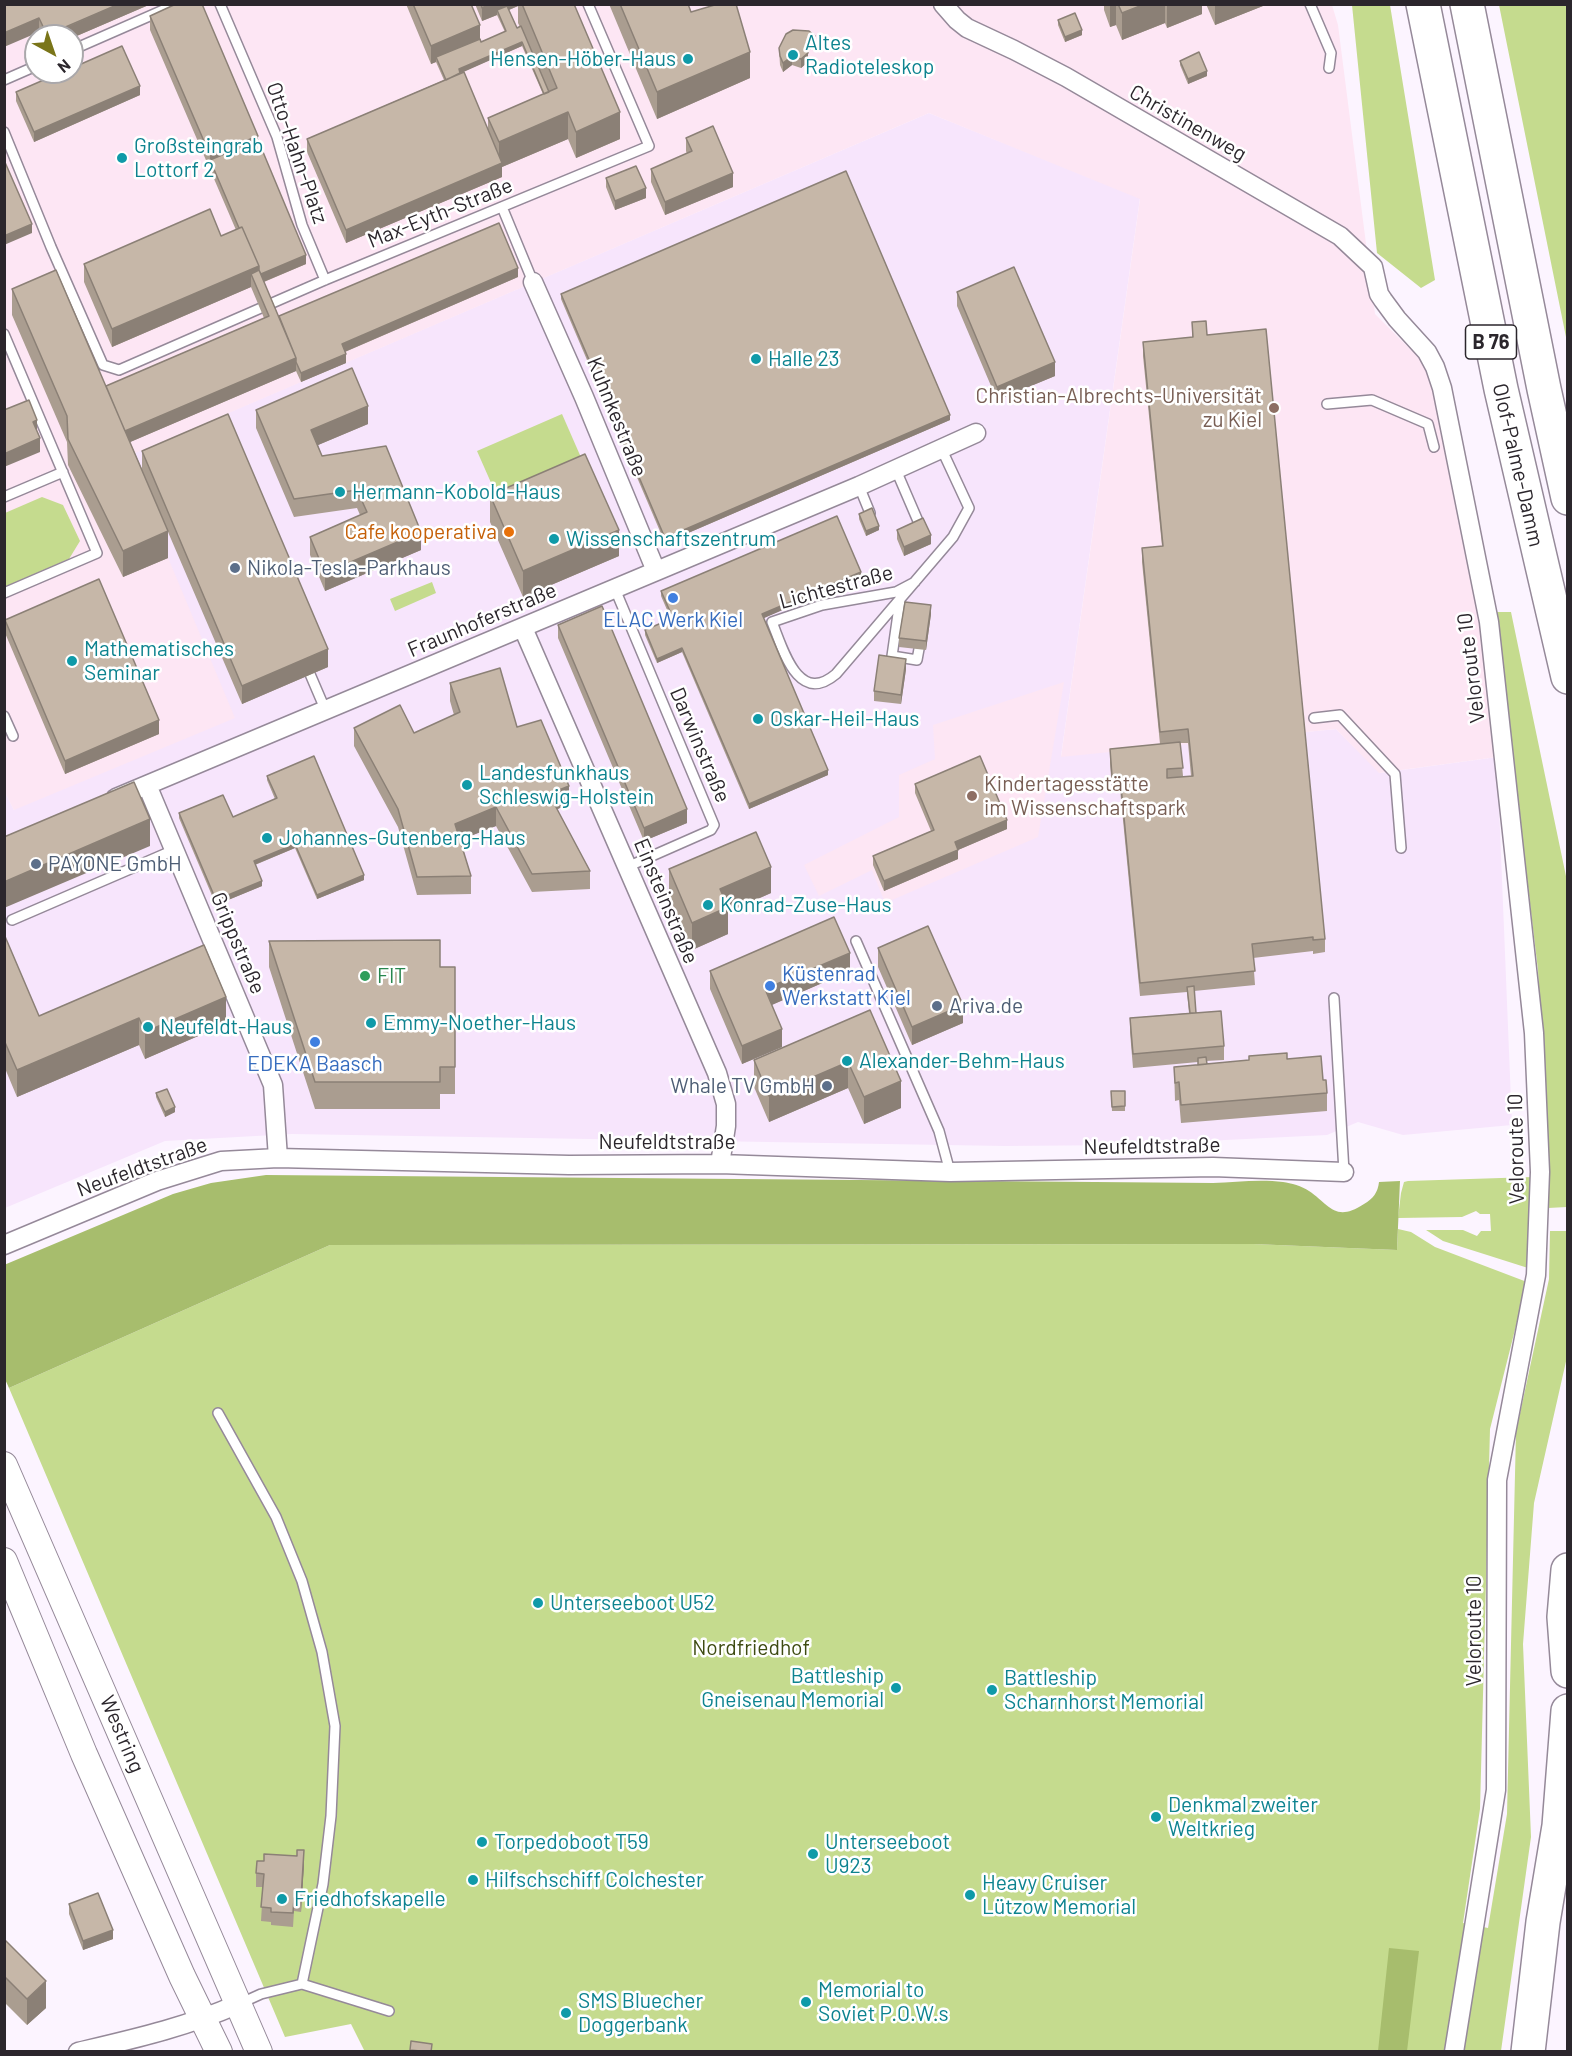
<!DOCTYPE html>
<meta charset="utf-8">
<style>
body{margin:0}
#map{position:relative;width:1572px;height:2056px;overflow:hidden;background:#fcf4ff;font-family:Barlow,sans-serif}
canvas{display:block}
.frame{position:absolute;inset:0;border:6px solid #2b262c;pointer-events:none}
.north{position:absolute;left:24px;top:24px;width:60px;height:60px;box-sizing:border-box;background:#fff;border:2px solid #aaa8ab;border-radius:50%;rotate:140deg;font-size:16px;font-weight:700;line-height:24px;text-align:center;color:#2b262c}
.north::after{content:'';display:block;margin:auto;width:21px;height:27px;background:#7a7519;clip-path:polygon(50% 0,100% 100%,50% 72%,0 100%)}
</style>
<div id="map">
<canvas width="1572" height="2056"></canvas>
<div class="frame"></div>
<div class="north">N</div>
</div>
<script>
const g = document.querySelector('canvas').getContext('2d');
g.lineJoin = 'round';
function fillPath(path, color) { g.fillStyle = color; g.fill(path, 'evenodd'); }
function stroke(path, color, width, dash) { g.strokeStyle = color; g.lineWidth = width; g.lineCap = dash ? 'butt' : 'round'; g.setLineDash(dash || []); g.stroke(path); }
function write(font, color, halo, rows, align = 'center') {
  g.font = font + ' Barlow,sans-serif'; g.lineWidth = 5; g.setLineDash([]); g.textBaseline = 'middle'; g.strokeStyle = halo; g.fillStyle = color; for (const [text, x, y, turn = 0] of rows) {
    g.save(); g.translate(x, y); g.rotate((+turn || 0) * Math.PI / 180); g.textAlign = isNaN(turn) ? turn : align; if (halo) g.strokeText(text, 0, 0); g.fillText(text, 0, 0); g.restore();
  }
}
fillPath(new Path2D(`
 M929,113L1140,198L1061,756L1336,729L1380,773L1497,757L1512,1125L1403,1135L1358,1122L1327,1135L1124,1145L1005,1146L292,1134L165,1141L5,1208L4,790L14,810L168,558L125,457Z`), '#f7e5fc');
fillPath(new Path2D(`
 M4,5H1332L1338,25L1375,314L1422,361L1434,386L1476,592L1497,757L1379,773L1336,729L1061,757L1140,199L929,113L126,457L235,718L14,810L4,790ZM36,36H72V72H36Z
 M1064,682L1038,837L885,903L872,870L819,896L804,865L899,817V775L935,759L933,725Z`), '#fde6f4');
fillPath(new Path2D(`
 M1352,5H1390L1435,280L1421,288L1377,253Z
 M1499,5H1567V342Z
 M562,414L590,478L496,494L477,451Z
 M42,497L63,505L80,541L69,559L5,587V513Z
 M432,582L436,593L395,611L390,599Z
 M1495,612H1511L1567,881V1207L1548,1208L1538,970Z
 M1532,1177L1528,1268L1443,1241L1426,1230H1463L1477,1236L1481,1231H1491L1490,1214H1480L1476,1211L1462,1217L1398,1218L1401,1193L1404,1182L1408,1181Z
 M1398,1229L1411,1232L1435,1247L1527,1282L1490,1429L1480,1809L1463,1923L1488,1928L1507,1814L1516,1432L1549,1279L1550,1231H1567V1357L1534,1503L1523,1644L1531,1837L1501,2051L365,2052L351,2024L285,2037L9,1388L330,1245L1253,1244L1397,1250Z`), '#c5db8e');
fillPath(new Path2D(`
 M266,1175L1213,1183C1235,1182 1261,1179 1283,1182C1291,1183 1302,1186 1309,1191C1330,1205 1335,1223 1364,1204C1373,1199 1378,1192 1379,1182L1400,1181L1397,1250L1253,1244L330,1245L9,1388L4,1377V1265L173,1194L211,1183Z
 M1389,1948L1419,1951L1407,2051H1378Z`), '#a7bd6d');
const lane = new Path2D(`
 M220,4L277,137L302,225L325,280
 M1310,4L1331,53L1329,68
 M72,50L177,4
 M4,80L36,66
 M4,132L51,247L103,365L119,370L325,280L649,146L588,4
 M502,207L533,282
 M4,334L97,553L4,593
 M1327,404L1372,400L1428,424L1434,447
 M896,470L921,528
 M859,486L870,513
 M4,497L63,472
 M915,582L896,592L822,605L772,622C783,649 798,706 836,674L953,537L969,508L942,450
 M615,589L714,825L711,830L627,867
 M900,600L892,656L917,660L919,649
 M310,674L325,709
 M4,716L13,736
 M1314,718L1340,715L1395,774L1401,848
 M12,920L174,850
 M856,941L939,1131L950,1172
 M1334,998L1344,1172
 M218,1413L276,1517L302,1581L322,1652L335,1726L331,1816L323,1884L302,1984L261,1994L239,2004
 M302,1984L389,2011`);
const street = new Path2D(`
 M943,4L957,20L967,28L1014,50L1066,77L1340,236L1373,267L1379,294L1383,300L1397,319L1427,352L1435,367L1442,388L1489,622L1534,1033L1540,1172L1536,1275L1497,1480L1496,1790L1454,2052
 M533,282L584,397L656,571
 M523,628L717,1073L726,1104V1126L720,1164
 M147,785L273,1085L278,1158
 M116,798L859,486L976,433
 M4,1245L157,1181L221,1161L278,1158L569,1165L720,1164L950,1172L1213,1167L1344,1172
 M78,2052C133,2039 187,2027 238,2004`);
const secondary = new Path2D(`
 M4,1465L259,2052
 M4,1561L84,1754L182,1976L219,2052`);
const highway = new Path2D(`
 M1423,4L1501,389L1568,677
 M1467,4L1544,389L1568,498
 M1568,1570L1564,1617L1568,1671
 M1528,2052L1543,1922L1559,1826L1568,1711`);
stroke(lane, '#958999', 12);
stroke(street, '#958999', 21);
stroke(secondary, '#958999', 28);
stroke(highway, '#958999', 36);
stroke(lane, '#fff', 9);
stroke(street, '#fff', 18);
stroke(secondary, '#fff', 26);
stroke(highway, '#fff', 33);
fillPath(new Path2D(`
 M4,4H151L72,38V36H41L39,32Z
 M406,4H471L481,42L505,32L497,15L482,21L475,4H574L620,139L576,158L568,139L502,167V177L346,243L307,152V139L444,80L436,62L431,64ZM518,6V23L520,27L517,28L509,10ZM522,46L543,94L488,118V131L460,73Z
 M609,4H688L691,12L750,78L657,119Z
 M1104,4H1202V14L1167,28L1165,23L1122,40L1116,25L1110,27L1104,10Z
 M1206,4H1268L1215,25Z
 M150,16L258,140L306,264L264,282L279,317L518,277L345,352L346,363L301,382L296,371L130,442L142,469V451L328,667L242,704L168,532V558L123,577L68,465L67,442L12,315V289L106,386L264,318L251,287L112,347L84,282V264L221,236L236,230L150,30Z
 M1058,20L1082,35L1065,42L1058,25Z
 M815,46L808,51V62L801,68L792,65L783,72L780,65L779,48Z
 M1180,61L1207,76L1188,84L1180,65Z
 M16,92L140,95L34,142L16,101Z
 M686,138L733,187L665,215L651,182V169L687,154L686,151Z
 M606,178L646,198L615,210L606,187Z
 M957,292L1055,376L997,400L957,306Z
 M561,294L950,420L665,543L561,299Z
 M1192,322L1207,335L1325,939V952L1313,954V951L1253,958L1255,985L1194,991L1196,1013L1224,1046V1060L1206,1061L1207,1064L1287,1059L1323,1080L1327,1093V1111L1181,1123L1179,1100L1175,1101L1174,1067L1198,1065V1062L1133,1068L1130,1032V1018L1189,1013L1187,992L1140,996L1120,789L1112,790L1110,763V749L1160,744L1142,562V548L1162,546L1143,356V342L1192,337ZM1180,743H1188L1191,776H1183Z
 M256,410L368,424L318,445L322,456L421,550L325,591L310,555V537L360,515L357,508L294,517L256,428Z
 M490,495L619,556L523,597L490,522Z
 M859,514L879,530L866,536L859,519Z
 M897,530L931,544L904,556L897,539Z
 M861,576L763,618L828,775L749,809L682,652L657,663L645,635V630L671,619L661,596V591Z
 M931,614L926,650L899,647V638Z
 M5,620L159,734L65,774L5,633Z
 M558,625L687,823L644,841L558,638Z
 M906,669L901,704L874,701V691Z
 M450,683L517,727L569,804L557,809L590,871V889L532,892L496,826L460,840L471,876V894L417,895L398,827L354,746V728L414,733L454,715L450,701Z
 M267,776L364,880L317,899L295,848L255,865L262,886L216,905L179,818V813L233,817L275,799L267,780Z
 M915,784L1007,829L958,850V859L884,891L873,865V856L931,831L915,793Z
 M669,869L771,893L728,912V934L692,950L669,896Z
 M4,934L39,1016L204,945L226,1024L145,1059L139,1045L17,1097L4,1066Z
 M269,941L440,967H455V1094H440V1109H315L269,967Z
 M878,948L963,1023L912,1045L878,967Z
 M710,971H850L771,1005L782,1047L742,1064L710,989Z
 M870,1010L901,1108L864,1124L848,1088L769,1122L754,1087V1060Z
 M1111,1091H1125V1111H1112Z
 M156,1093L175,1112L165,1117L156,1097Z
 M304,1864L301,1912L294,1911L293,1927L271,1925V1922L261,1921L263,1887H256V1873Z
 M69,1904L113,1939L83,1950L69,1914Z
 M4,1939L46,2008L27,2025L4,2002Z`), '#aa9d90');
fillPath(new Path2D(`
 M119,4H151L72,38V36H47Z
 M489,4H518V6L499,14L497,10V15L482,21V8Z
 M1110,4H1116V25L1110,27Z
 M1145,4H1165V23L1122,40V13Z
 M1167,4H1202V14L1167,28Z
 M1215,4H1268L1215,25Z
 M39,18V32L4,47V33Z
 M480,25V43L436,57V62L431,64V46Z
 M1082,30V35L1065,42V37Z
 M815,36V46L806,53V43Z
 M522,42V46L459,74V69Z
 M750,52V78L657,119V92Z
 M808,53V62L801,68V59Z
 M792,56V65L783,72V63Z
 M1207,71V76L1188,84V79Z
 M140,86V95L34,142V132Z
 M568,112V139L502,167V177L346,243V230L499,164V142Z
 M620,112V139L576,158V132Z
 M258,136V150L210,160V155Z
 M733,173V187L665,215V202Z
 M646,188V198L615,210V201Z
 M32,224V233L4,245V236Z
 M306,255V264L256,285L251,274V287L112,347V329L259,266Z
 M518,268V277L342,353V344Z
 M346,354V363L301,382V373Z
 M296,358V371L121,446V433Z
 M1055,362V376L997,400V387Z
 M368,406V424L311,448V430Z
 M950,415V420L665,543V538Z
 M37,420V434L33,422Z
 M40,438V452L4,467V454Z
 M879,526V530L866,536V531Z
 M619,530V556L523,597V571Z
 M168,531V558L123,577V551Z
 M421,532V550L325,591V573Z
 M931,535V544L904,556V547Z
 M861,572V576L762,619V614Z
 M931,605V614L926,650V641Z
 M682,648V652L657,663V659Z
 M328,649V667L242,704V686Z
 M906,659V669L901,704V695Z
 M159,720V734L65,774V761Z
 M828,770V775L749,809V804Z
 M569,786V804L549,813V794Z
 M496,807V826L455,842V824Z
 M687,809V823L644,841V828Z
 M150,819V846L4,908V882Z
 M1007,820V829L958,850V859L884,891V881L955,842Z
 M295,844V848L254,865V861Z
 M771,867V893L728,912V934L692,950V923L720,889Z
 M364,875V880L317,899V895Z
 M262,881V886L216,905V900Z
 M850,953V971L765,1008V989Z
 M226,997V1024L145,1059V1032Z
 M963,1005V1023L912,1045V1027Z
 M139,1018V1045L17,1097V1070Z
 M782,1029V1047L742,1064V1046Z
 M848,1062V1088L769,1122V1096Z
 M901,1081V1108L864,1124V1097Z
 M175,1107V1112L165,1117V1112Z
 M304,1850V1864L301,1912V1898Z
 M113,1930V1939L83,1950V1941Z
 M46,1981V2008L27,2025V1999Z`), '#8b8076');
const building = new Path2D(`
 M4,4H119L47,35L39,18L4,33Z
 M176,4H202L258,136L210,155L150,16Z
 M413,4H471L480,25L431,46Z
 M481,4H489L482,8Z
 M522,4H574L620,112L576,132L568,112L499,142L488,118L557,88Z
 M620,4H688L691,12L718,4H736L750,52L657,92Z
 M1118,4H1145L1122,13Z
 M507,6L517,28L521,26L549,92L544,94L522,42L459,69L460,73L446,80L436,57L480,39L481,42L506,31L497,10Z
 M1075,13L1082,30L1065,37L1058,20Z
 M793,30L809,31L815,36L806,43L808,53L801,59L792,56L783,63L780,56L779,48L786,34Z
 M122,46L140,86L34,132L16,92L62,72H72V68Z
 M1199,52L1207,71L1188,79L1180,61Z
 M464,72L502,163L346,230L307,139Z
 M713,126L733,173L665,202L651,169L692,151L686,138Z
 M258,140L306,255L261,274L259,270V266L242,227L239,228L210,160Z
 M4,160L32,224L4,236Z
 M636,166L646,188L615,201L606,178Z
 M846,171L950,415L665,538L561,294Z
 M210,209L221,236L242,227L259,266L112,329L84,264Z
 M499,223L518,268L342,344L346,354L301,373L296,362V358L279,316Z
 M1014,267L1055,362L997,387L957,292Z
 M56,270L168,531L123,551L68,439L67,416L12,289Z
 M259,270L296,358L125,431L106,386L269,316L251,274Z
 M1206,321L1207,335L1266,329L1325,939L1313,940V937L1252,944L1255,971L1140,983L1120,776H1112L1110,749L1180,742L1183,768L1167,769V778L1193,776L1188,729L1160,732L1142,548L1163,546L1143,342L1193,337L1192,322Z
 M352,368L368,406L311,430L322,456L386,446L421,532L325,573L310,537L367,512L357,490L294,499L256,410Z
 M29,400L37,420L33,422L40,438L4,454V410Z
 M228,414L328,649L242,686L142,451Z
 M585,454L619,530L523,571L490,495Z
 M872,508L879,526L866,531L859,514Z
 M837,516L861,572L762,614L828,770L749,804L682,648L657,659L645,630L673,618L661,591Z
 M923,518L931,535L904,547L897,530Z
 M99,579L159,720L65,761L5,620Z
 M905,602L931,605L926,641L899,638Z
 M602,606L687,809L644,828L558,625Z
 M879,655L906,659L901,695L874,691Z
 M500,668L517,727L541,720L569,786L549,794L590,871L532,874L496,807L455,824L471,876L417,877L398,809L354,728L400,705L414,733L460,712L450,683Z
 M314,756L364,875L317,895L295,844L254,861L262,881L216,900L179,813L223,795L233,817L277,798L267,776Z
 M980,756L1007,820L955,842L958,850L884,881L873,856L934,830L915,784Z
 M134,782L150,819L4,882V837Z
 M756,832L771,867L720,889L728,907L692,923L669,869Z
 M834,917L850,953L765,989L782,1029L742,1046L710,971Z
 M928,926L963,1005L912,1027L878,948Z
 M4,934L39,1016L204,945L226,997L145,1032L139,1018L17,1070L4,1040Z
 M440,940V967H455V1067H440V1082H315L269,941Z
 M1194,986L1196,1013H1190L1187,987Z
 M870,1010L901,1081L864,1097L848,1062L769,1096L754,1060Z
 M1221,1011L1224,1046L1133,1054L1130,1018Z
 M1287,1053V1059L1321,1056L1323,1080H1326L1327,1093L1181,1105L1179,1082L1175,1083L1174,1067L1249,1060V1056Z
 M1206,1057L1207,1064L1198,1065V1058Z
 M167,1089L175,1107L165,1112L156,1093Z
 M1111,1091H1125V1106L1112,1107Z
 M297,1850H304L301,1898H294L293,1913L271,1912V1908L261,1907L264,1874L256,1873L257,1861H264V1854L297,1856Z
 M98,1893L113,1930L83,1941L69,1904Z
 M4,1939L46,1981L27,1999L4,1976Z
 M411,2041L432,2044L431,2052L410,2050Z`);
fillPath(building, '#c6b7a8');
stroke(building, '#8b8076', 1.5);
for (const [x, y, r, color] of [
 [793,55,6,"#0f9aa8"],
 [688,59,6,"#0f9aa8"],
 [122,158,6,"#0f9aa8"],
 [756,359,6,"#0f9aa8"],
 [1274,408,6,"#8d6e63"],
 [340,492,6,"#0f9aa8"],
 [509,532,6,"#e8710a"],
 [554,539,6,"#0f9aa8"],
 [235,568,6,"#5c6f8a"],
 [673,598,6,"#3f7fe0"],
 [72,661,6,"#0f9aa8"],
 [758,719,6,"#0f9aa8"],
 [467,785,6,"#0f9aa8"],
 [972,796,6,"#8d6e63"],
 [267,838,6,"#0f9aa8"],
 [36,864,6,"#5c6f8a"],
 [708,905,6,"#0f9aa8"],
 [365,976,6,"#2e9e5b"],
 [770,986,6,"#3f7fe0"],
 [937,1006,6,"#5c6f8a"],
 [371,1023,6,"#0f9aa8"],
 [148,1027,6,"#0f9aa8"],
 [315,1042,6,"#3f7fe0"],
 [847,1061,6,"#0f9aa8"],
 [827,1086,6,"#5c6f8a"],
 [538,1603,6,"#0f9aa8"],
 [896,1688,6,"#0f9aa8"],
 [992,1690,6,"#0f9aa8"],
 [1156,1817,6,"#0f9aa8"],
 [482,1842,6,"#0f9aa8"],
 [813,1854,6,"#0f9aa8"],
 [473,1880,6,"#0f9aa8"],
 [970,1895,6,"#0f9aa8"],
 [282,1899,6,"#0f9aa8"],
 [806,2002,6,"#0f9aa8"],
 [566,2013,6,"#0f9aa8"]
]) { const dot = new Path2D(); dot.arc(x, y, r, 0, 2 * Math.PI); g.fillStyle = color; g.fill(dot); stroke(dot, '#fff', 2); }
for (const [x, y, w] of [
 [1491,342,51]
]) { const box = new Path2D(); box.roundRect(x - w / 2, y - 17, w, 34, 4.5); g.fillStyle = '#fff'; g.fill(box); stroke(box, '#2b262c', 1.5); }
write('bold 20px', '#2b262c', null, [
 ["B 76",1491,342]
]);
write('21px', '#0d838f', '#fff', [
 ["Altes",805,43],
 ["Radioteleskop",805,67],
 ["Hensen-Höber-Haus",676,59,"right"],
 ["Großsteingrab",134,146],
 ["Lottorf 2",134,170],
 ["Halle 23",768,359],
 ["Hermann-Kobold-Haus",352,492],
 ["Wissenschaftszentrum",566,539],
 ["Mathematisches",84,649],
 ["Seminar",84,673],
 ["Oskar-Heil-Haus",770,719],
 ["Landesfunkhaus",479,773],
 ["Schleswig-Holstein",479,797],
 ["Johannes-Gutenberg-Haus",279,838],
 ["Konrad-Zuse-Haus",720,905],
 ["Emmy-Noether-Haus",383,1023],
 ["Neufeldt-Haus",160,1027],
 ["Alexander-Behm-Haus",859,1061],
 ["Unterseeboot U52",550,1603],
 ["Battleship",884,1676,"right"],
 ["Gneisenau Memorial",884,1700,"right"],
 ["Battleship",1004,1678],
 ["Scharnhorst Memorial",1004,1702],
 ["Denkmal zweiter",1168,1805],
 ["Weltkrieg",1168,1829],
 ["Torpedoboot T59",494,1842],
 ["Unterseeboot",825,1842],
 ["U923",825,1866],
 ["Hilfschschiff Colchester",485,1880],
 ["Heavy Cruiser",982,1883],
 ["Lützow Memorial",982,1907],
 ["Friedhofskapelle",294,1899],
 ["Memorial to",818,1990],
 ["Soviet P.O.W.s",818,2014],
 ["SMS Bluecher",578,2001],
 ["Doggerbank",578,2025]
], 'left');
write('21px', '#2b262c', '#fff', [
 ["Christinenweg",1188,123,30],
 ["Otto-Hahn-Platz",297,153,71],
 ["Max-Eyth-Straße",440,213,-22],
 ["Kuhnkestraße",617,417,68],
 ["Olof-Palme-Damm",1518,465,77],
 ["Lichtestraße",836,587,-15],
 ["Fraunhoferstraße",482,620,-23],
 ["Veloroute 10",1471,668,-97],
 ["Darwinstraße",700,745,67],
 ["Einsteinstraße",666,901,67],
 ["Grippstraße",238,943,67],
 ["Neufeldtstraße",667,1142],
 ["Neufeldtstraße",1152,1146,-1],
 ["Veloroute 10",1516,1149,-91],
 ["Neufeldtstraße",142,1167,-20],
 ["Veloroute 10",1474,1631,-90],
 ["Westring",122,1734,67]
]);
write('21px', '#785e54', '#fff', [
 ["Christian-Albrechts-Universität",1262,396],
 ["zu Kiel",1262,420],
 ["Kindertagesstätte",984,784,"left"],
 ["im Wissenschaftspark",984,808,"left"]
], 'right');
write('21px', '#c56008', '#fff', [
 ["Cafe kooperativa",497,532]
], 'right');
write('21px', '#4e5e75', '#fff', [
 ["Nikola-Tesla-Parkhaus",247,568],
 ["PAYONE GmbH",48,864],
 ["Ariva.de",949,1006],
 ["Whale TV GmbH",815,1086,"right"]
], 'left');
write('21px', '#366cbe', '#fff', [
 ["ELAC Werk Kiel",673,620],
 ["Küstenrad",782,974,"left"],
 ["Werkstatt Kiel",782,998,"left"],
 ["EDEKA Baasch",315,1064]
]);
write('21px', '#27864d', '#fff', [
 ["FIT",377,976]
], 'left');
write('21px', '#3e4b11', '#fff', [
 ["Nordfriedhof",751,1648]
]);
</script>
